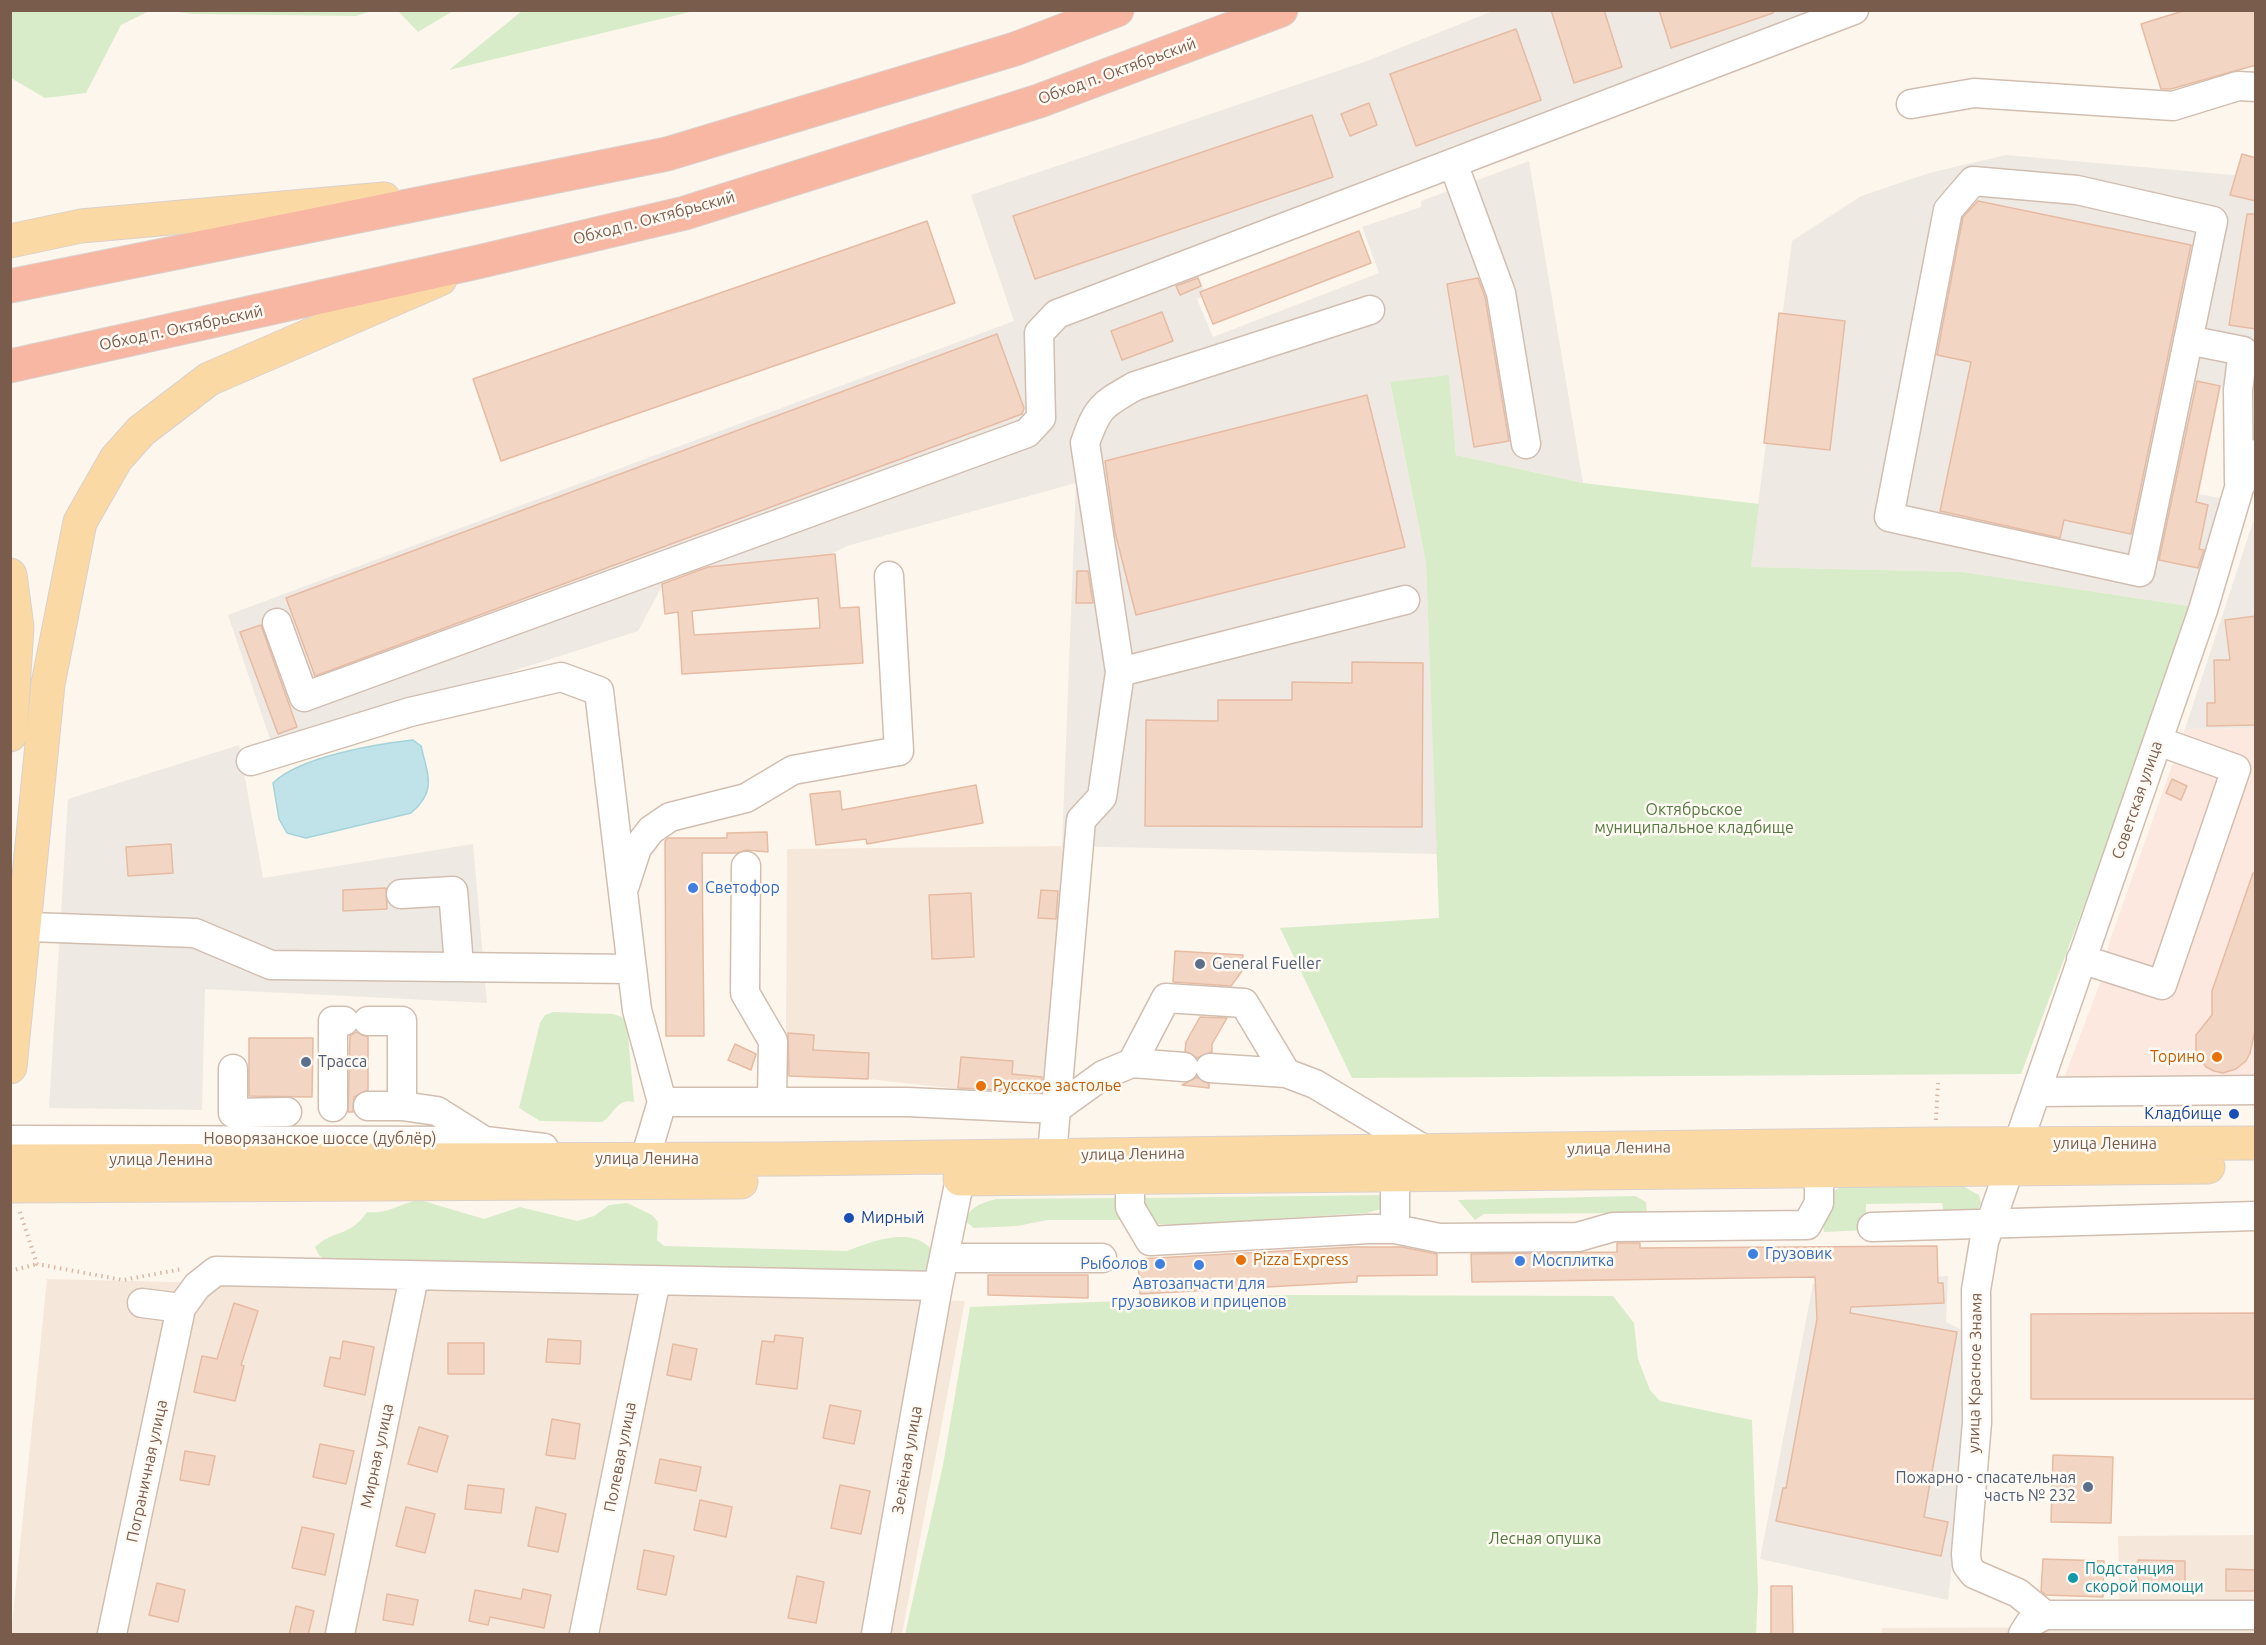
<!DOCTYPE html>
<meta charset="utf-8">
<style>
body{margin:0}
#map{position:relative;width:2266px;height:1645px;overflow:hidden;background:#fdf6ec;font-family:Ubuntu,sans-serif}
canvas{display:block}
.frame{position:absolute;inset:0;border:12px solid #7a5c4d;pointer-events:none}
</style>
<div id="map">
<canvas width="2266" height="1645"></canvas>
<div class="frame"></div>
</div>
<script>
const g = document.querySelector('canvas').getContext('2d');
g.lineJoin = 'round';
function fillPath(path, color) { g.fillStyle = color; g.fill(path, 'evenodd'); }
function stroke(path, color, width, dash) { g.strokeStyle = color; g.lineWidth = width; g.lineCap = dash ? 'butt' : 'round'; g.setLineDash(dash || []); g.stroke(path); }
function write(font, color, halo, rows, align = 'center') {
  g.font = font + ' Ubuntu,sans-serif'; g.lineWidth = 5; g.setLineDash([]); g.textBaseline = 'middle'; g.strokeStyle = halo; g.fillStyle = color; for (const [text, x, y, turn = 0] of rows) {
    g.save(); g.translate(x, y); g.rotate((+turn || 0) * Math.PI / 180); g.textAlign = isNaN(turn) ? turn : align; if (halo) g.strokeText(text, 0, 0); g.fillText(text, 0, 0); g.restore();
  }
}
fillPath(new Path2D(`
 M1065,846L1045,1077L1012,1075V1061L961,1057L958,1089L868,1079L869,1053L813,1050V1035L786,1033L787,849Z
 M47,1279L965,1301L902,1634H11Z
 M2255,1535V1634H1881L1882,1628L2120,1627L2118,1536Z`), '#f5e8da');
fillPath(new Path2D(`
 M2255,728V1083H2062L2102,978L2109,943L2185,729Z`), '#fde8e0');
fillPath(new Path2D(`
 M1493,11H1821L1189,252L1206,295L1197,299L1213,337L1379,273L1362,227L1421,207V201L1529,161L1583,483L1456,455L1449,376L1390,383L1426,563L1437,854L1062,846L1076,483L847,546L827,556L667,577L638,631L273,748L228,615L1014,321L971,195L1367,61Z
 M2006,155L2255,177V394L2221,387L2199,494L2221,498L2207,569L2196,607L1963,572L1750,567L1792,241L1861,196L1929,173Z
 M2253,522H2255V728L2185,729Z
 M239,745L263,878L473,844L487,1003L205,989L202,1110L49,1108L68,799Z
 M1948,1276L1946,1322L1962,1330L1964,1455L1948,1600L1760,1559L1813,1284Z`), '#efe9e4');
fillPath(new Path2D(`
 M11,10H149V11L121,25L86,93L45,98L11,78Z
 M171,11H372L356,16L194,14Z
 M398,11H453L418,32Z
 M522,11V10L694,11L449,70Z
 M1449,375L1456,455L1583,483L1759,504L1751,567L1963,572L2196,607L2021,1074L1352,1078L1280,928L1439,918L1426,563L1390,382Z
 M553,1012L613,1014L622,1017L627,1024L634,1102C617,1097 614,1115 602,1122L540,1121L519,1108L540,1023L545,1015Z
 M1957,1183L1979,1195L1981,1203L1978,1210L1944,1215L1942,1203L1866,1204V1230L1824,1232C1822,1210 1823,1192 1846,1185Z
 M1385,1195L1387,1207L1367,1213L1178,1225L1147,1224L1140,1198Z
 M1635,1196L1646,1202L1647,1215L1634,1217L1632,1213L1484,1214L1475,1220L1458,1200Z
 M1117,1198L1120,1220H1047L1017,1226L974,1228L965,1221C971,1206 981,1203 996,1199Z
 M420,1200L484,1219L520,1207L577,1221L594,1216L609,1205L627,1203L652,1215L658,1222L657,1240L664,1246L847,1251C874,1240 920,1223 936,1257L926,1271L332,1265L319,1255L315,1247C334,1229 349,1238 367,1212C390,1214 397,1204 420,1200Z
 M1269,1295L1613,1296L1634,1323L1638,1359L1650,1390L1660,1401L1752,1420L1758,1590L1756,1634H905L943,1465L970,1307Z`), '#d8ecc9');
const water = new Path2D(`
 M413,740L421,746C428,776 437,791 411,813L306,838L287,833L279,819L273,783C299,757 376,744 413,740Z`);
fillPath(water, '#bfe3e8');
stroke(water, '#a5d3da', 1.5);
const building = new Path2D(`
 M1551,10H1604L1622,67L1574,83Z
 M1659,10H1773V13L1671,48Z
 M2186,10H2256V65L2171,89H2161L2141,24Z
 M1516,29L1541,100L1416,146L1390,74Z
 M1369,103L1377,125L1350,136L1341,114Z
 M1312,115L1333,177L1035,279L1013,216Z
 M2242,154L2256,158V201L2230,195Z
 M1978,201L2191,245L2131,534L2064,520L2060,538L1940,511L1971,362L1937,355L1963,217Z
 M2247,214H2256V329L2229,325Z
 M927,221L955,303L501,461L473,379Z
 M1359,231L1371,263L1213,324L1200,292Z
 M1198,278L1201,286L1180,295L1176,286Z
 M1478,278L1485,297L1509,441L1474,447L1447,284Z
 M1162,312L1173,341L1122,360L1111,331Z
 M1779,313L1845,321L1830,450L1764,443Z
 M997,334L1024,408L1022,414L315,676L286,598Z
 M2197,381L2220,386L2196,502L2208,505L2199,549L2204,550L2198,568L2159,560Z
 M1367,395L1405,547L1136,615L1115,532L1105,461Z
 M835,554L840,608L859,607L863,663L682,674L678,612L665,614L662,584L708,567ZM818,598L820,628L694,635L692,611Z
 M1077,571H1088L1093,603H1076Z
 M2256,616V725L2207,726V703H2215L2214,660H2230L2225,620Z
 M261,625L297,727L278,734L240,632Z
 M1352,662L1423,663L1422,827L1145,826L1146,720L1218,721V700H1292V682L1352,683Z
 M2172,779L2187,786L2181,800L2166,793Z
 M976,785L983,823L867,844L866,839L816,845L810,794L840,791L842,810Z
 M767,832L768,852L746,850L737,853H702L704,1036H666L665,841L668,838H727V833Z
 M171,844L173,873L128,876L126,847Z
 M2253,873L2256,874V1026L2250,1053L2246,1061L2236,1069L2223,1073L2214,1071L2206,1067L2196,1052V1035L2212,1015V991Z
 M386,888L387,909L343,911V890Z
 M1041,890L1058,891L1056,919L1038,918Z
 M971,893L974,957L932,959L929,895Z
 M1175,951L1243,955L1242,971L1231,986L1173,982Z
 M1200,1017L1227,1018L1212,1044V1052L1197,1058L1185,1051L1186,1042Z
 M356,1032L368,1037V1090L354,1097L353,1112H348L350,1036Z
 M788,1033L814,1035L813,1050L869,1053L868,1079L789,1076Z
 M249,1038H313L312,1097L249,1096Z
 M735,1044L756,1054L751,1070L728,1060Z
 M961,1057L1013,1061L1012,1074L1042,1077L1041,1092L958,1088Z
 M1197,1077L1209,1084V1088L1182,1085Z
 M1617,1243H1640V1248L1937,1246L1938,1283H1943L1944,1303L1851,1307L1850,1313L1957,1332L1924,1517L1948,1522L1941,1556L1776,1521L1783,1488H1786L1817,1319L1815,1277L1472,1282L1471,1254L1617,1252Z
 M1355,1247H1402L1437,1254V1275L1357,1276V1282L1140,1294L1138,1259Z
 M988,1275H1088V1298L988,1295Z
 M234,1303L258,1311L241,1365L244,1366L235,1401L194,1392L202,1356L217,1359Z
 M2256,1313V1399H2031V1314Z
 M775,1335L803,1338L797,1389L756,1384L762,1341L774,1342Z
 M548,1339L581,1341L580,1364L546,1362Z
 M343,1341L374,1347L365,1395L324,1386L330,1357L340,1359Z
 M448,1343H484V1374H448Z
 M673,1344L697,1349L691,1380L667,1375Z
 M830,1405L861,1411L854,1444L823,1438Z
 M552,1419L580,1424L575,1459L546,1455Z
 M419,1427L448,1436L437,1472L408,1464Z
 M320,1444L354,1451L346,1484L313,1477Z
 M185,1451L215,1456L209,1485L180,1480Z
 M2053,1455L2113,1457L2111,1523L2051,1522Z
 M660,1459L701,1467L696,1491L655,1483Z
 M468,1485L504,1489L501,1513L465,1509Z
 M840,1485L870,1491L861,1534L831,1528Z
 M700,1500L732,1507L726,1537L694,1530Z
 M406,1507L435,1514L425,1553L396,1546Z
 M536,1507L566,1514L558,1552L528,1546Z
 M302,1527L334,1534L325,1575L292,1568Z
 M644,1550L674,1556L666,1595L637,1589Z
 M2043,1559L2104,1561L2103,1597L2046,1595L2041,1591Z
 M2138,1560L2185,1561V1590H2138Z
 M2226,1569L2256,1570V1591H2226Z
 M797,1576L824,1582L816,1623L788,1618Z
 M157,1583L185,1590L178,1622L149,1615Z
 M1771,1586H1792L1793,1635H1771Z
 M523,1589L551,1595L544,1628L490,1617L488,1625L469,1621L475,1590L521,1599Z
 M387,1594L418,1600L413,1625L383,1620Z
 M296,1606L314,1611L308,1635H289Z`);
fillPath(building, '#f3d5c3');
stroke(building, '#e6bba3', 1.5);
const minor = new Path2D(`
 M1911,104L1974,93L2173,106L2238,86L2256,87
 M1453,163L1501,293L1526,444
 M1973,181L2077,190L2213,221L2140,572L1889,517L1948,210Z
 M2188,340L2243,351L2238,390L2239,481
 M2256,454L2239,488L2203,610L1984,1242L1976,1290L1977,1422L1966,1554L1967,1565L1974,1574L2018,1593L2045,1615H2256
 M277,623L304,697L1027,433L1041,418L1039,333L1057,314L1854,10
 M1120,672L1405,600
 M251,761L410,712L561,677L599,691L637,1010L662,1102
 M746,866L745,993L773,1041L772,1101
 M625,885L637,848L651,830L670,817L746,798L793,770L899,751L889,576
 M401,894L453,891L459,965
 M30,927L195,933L271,965L632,969
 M2081,959L2162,985L2236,769L2158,741
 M368,1021H402V1106
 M1132,1063L1166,998L1244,1003L1286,1073
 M1210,1068L1286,1073L1315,1084L1425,1150
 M233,1069V1113L287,1112
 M2036,1092L2256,1090
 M368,1106H402L437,1111L483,1140
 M333,1107V1021H344
 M10,1140L485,1141L544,1148
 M1052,1155L1081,820L1102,797L1120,672L1085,443C1098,406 1102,405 1135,386L1370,310
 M645,1159L662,1102H908L1056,1109L1103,1075L1132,1063L1184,1067
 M1395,1176V1229
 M1130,1178V1207L1150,1241L1369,1229H1395L1439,1238L1578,1237L1613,1227L1807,1225L1819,1203V1171
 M1872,1227L2256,1216
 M944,1258H1102
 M142,1303L181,1308
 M112,1634L181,1308L197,1286L216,1271L938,1286L960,1179
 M340,1634L414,1277
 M584,1634L656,1280
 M876,1634L938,1286
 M2023,1634L2030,1623L2045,1615`);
const major = new Path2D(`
 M10,241L81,226L384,199
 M10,575L17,627L10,735
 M10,1067L48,684L80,522L116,459L141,431L209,379L440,279
 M10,1161L791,1159L1935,1144L2256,1143
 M960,1179L2208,1167
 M10,1186L741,1182`);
const highway = new Path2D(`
 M10,286L667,154L1015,49L1117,10
 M10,366L478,262L685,213L1039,101L1281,10`);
stroke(minor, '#d1beb0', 31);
stroke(major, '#dad1cd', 35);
stroke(highway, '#dad1cd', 35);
stroke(new Path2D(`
 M1936,1120L1938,1083
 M20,1212L37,1264L123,1280L182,1269
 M10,1271L37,1264`), '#d9b8a5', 4, [1.5, 4.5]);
stroke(minor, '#fff', 28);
stroke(major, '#fbd9a5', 33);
stroke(highway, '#f7b7a3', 33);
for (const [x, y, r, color] of [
 [693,888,6,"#3f7fe0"],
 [1200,964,6,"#5c6f8a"],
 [2217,1057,6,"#e8710a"],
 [306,1062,6,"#5c6f8a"],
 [981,1086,6,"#e8710a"],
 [2234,1114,6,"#1a4fb4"],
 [849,1218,6,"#1a4fb4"],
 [1753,1254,6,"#3f7fe0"],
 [1241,1260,6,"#e8710a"],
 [1520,1261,6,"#3f7fe0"],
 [1160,1264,6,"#3f7fe0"],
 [1199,1265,6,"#3f7fe0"],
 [2088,1487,6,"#5c6f8a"],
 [2073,1578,6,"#0f9aa8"]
]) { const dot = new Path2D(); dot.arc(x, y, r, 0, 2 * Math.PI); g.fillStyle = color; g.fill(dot); stroke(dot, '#fffaf3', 2); }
write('16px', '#7a5c4d', '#fffaf3', [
 ["Обход п. Октябрьский",1117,71,-20],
 ["Обход п. Октябрьский",654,218,-15],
 ["Обход п. Октябрьский",181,328,-12],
 ["Советская улица",2137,800,-71],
 ["Новорязанское шоссе (дублёр)",320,1139],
 ["улица Ленина",2105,1144],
 ["улица Ленина",1619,1148,-1],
 ["улица Ленина",1133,1154,-1],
 ["улица Ленина",647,1159],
 ["улица Ленина",161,1160],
 ["улица Красное Знамя",1975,1373,-89],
 ["Мирная улица",377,1456,-78],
 ["Полевая улица",620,1457,-79],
 ["Зелёная улица",907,1460,-80],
 ["Пограничная улица",147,1471,-78]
]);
write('16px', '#537a41', '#fffaf3', [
 ["Октябрьское",1694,810],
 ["муниципальное кладбище",1694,828],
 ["Лесная опушка",1545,1539]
]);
write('16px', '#366cbe', '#fffaf3', [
 ["Светофор",705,888],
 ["Грузовик",1765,1254],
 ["Мосплитка",1532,1261],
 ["Рыболов",1148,1264,"right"],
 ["Автозапчасти для",1199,1284,"center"],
 ["грузовиков и прицепов",1199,1302,"center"]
], 'left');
write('16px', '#4e5e75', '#fffaf3', [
 ["General Fueller",1212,964],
 ["Трасса",318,1062],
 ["Пожарно - спасательная",2076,1478,"right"],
 ["часть № 232",2076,1496,"right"]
], 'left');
write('16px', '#c56008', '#fffaf3', [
 ["Торино",2205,1057,"right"],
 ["Русское застолье",993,1086],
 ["Pizza Express",1253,1260]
], 'left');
write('16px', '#164399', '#fffaf3', [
 ["Кладбище",2222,1114],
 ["Мирный",861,1218,"left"]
], 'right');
write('16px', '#0d838f', '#fffaf3', [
 ["Подстанция",2085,1569],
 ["скорой помощи",2085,1587]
], 'left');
</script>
